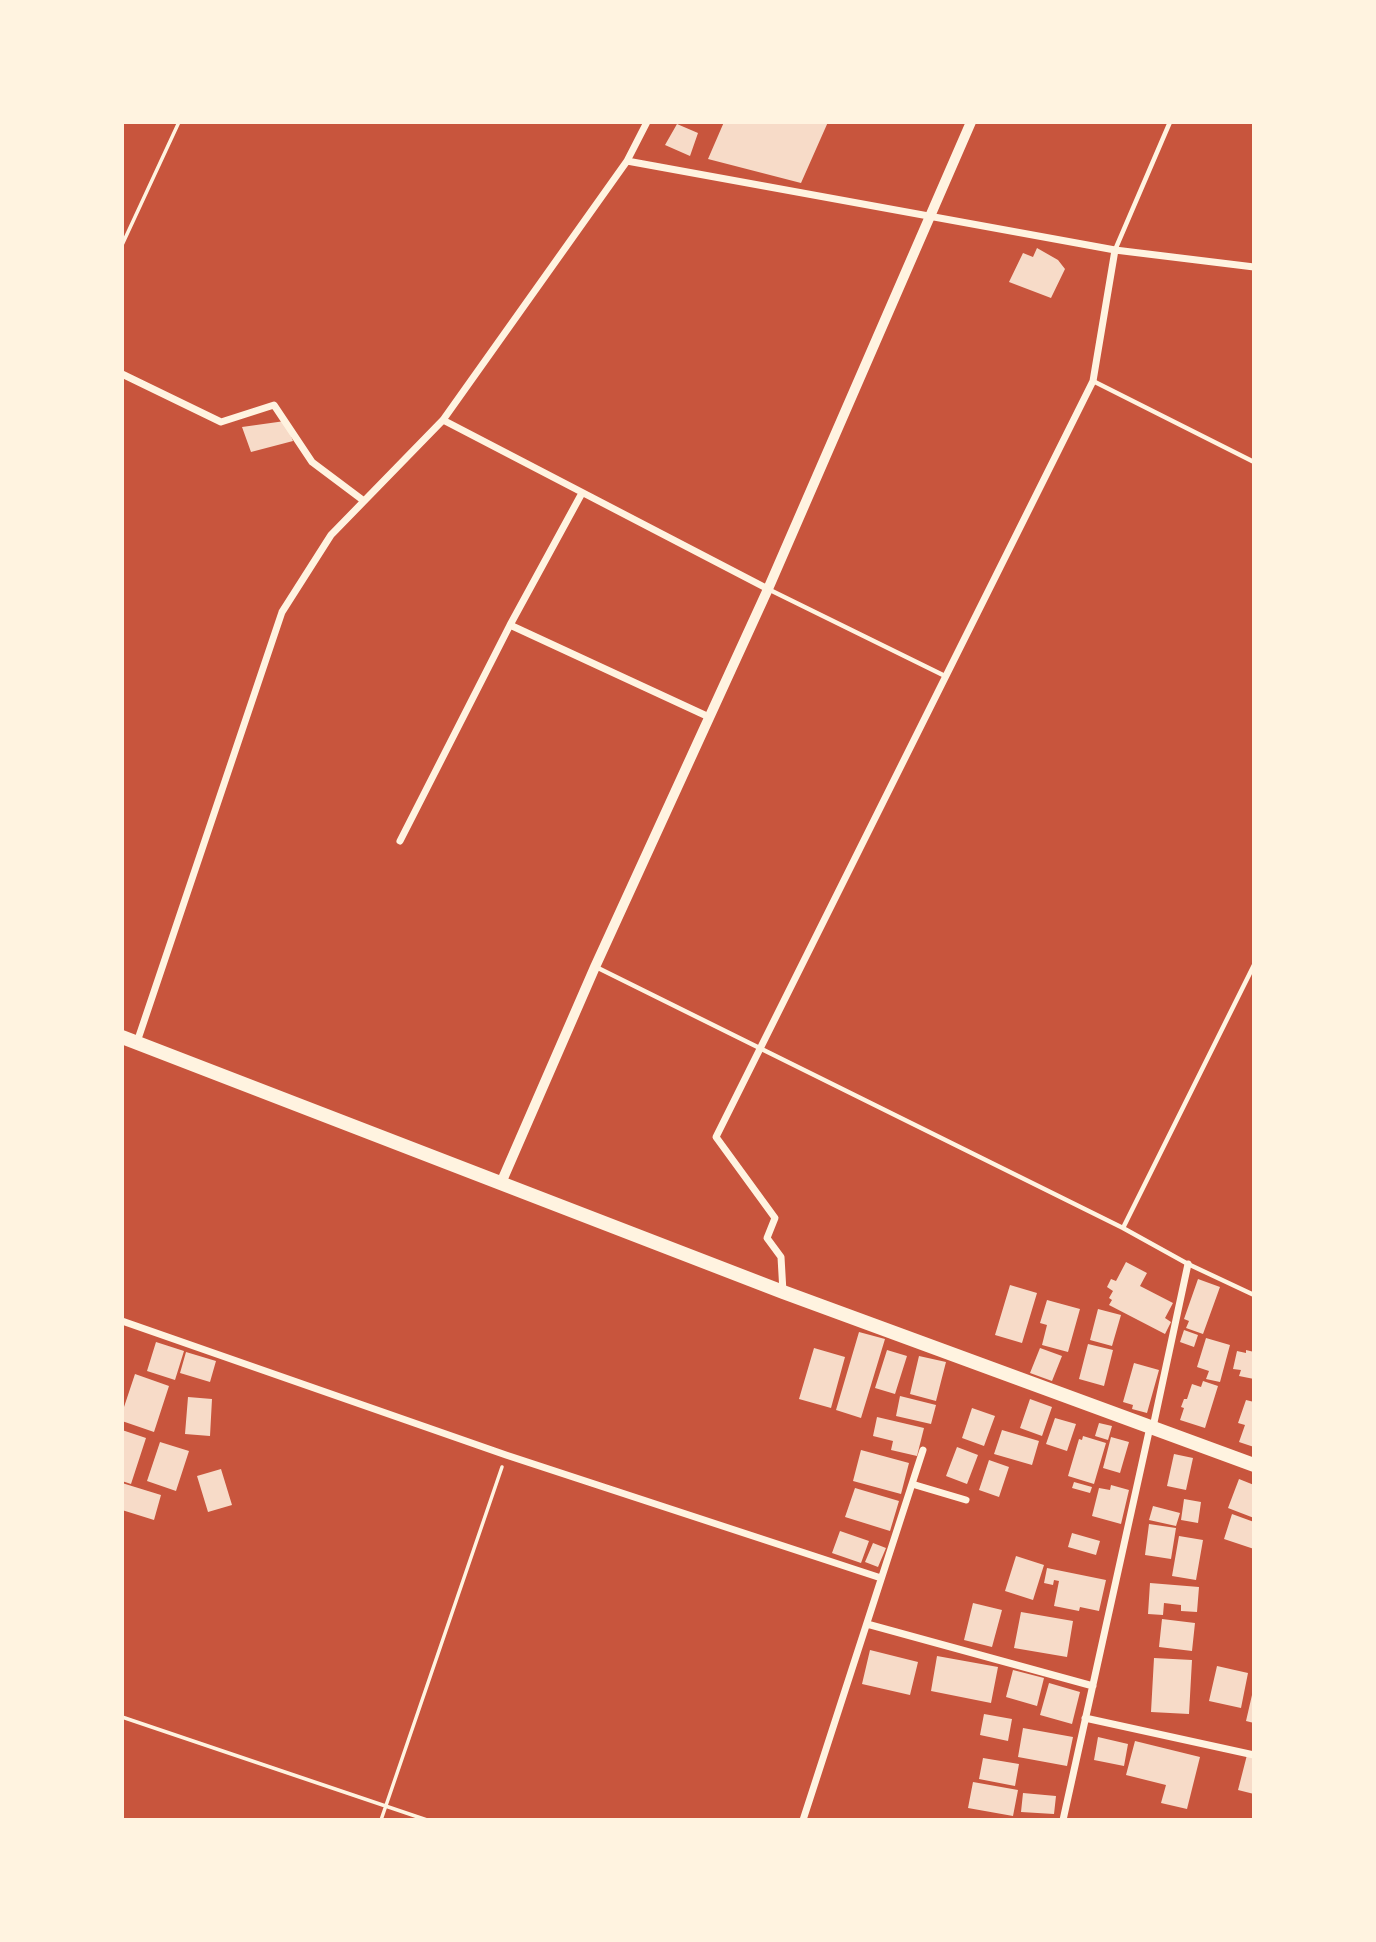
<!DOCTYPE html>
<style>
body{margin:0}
#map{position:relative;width:1376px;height:1942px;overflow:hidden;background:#c8553d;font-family:Rubik,sans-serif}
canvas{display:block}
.frame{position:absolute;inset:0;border:124px solid #fff3e0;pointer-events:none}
</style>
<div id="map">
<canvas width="1376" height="1942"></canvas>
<div class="frame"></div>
</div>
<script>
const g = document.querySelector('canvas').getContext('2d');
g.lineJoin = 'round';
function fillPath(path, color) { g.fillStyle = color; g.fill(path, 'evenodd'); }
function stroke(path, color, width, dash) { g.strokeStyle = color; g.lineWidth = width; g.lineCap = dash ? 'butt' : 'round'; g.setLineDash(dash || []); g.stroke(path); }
fillPath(new Path2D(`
 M724,122H828L801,183L708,159Z
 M677,124L698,133L690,156L665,145Z
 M1037,248L1058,260L1065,269L1051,298L1009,282L1023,253L1033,257Z
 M285,421L293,441L251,452L242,427Z
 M1126,1262L1147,1273L1140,1286L1173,1303L1165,1318L1171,1322L1165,1334L1109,1305L1112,1300L1109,1298L1113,1291L1107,1287L1111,1279L1116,1281Z
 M1198,1279L1220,1287L1203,1334L1186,1328L1189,1321L1184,1319Z
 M1010,1285L1037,1293L1022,1343L995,1335Z
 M1047,1300L1080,1309L1068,1352L1042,1345L1047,1325L1040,1323Z
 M1098,1309L1121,1315L1112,1346L1090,1340Z
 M1184,1330L1198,1335L1194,1347L1180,1342Z
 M859,1332L885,1339L861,1418L836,1410Z
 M1206,1338L1230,1345L1220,1382L1206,1379L1209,1371L1197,1367Z
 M156,1342L184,1351L175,1380L147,1371Z
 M1088,1344L1113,1350L1104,1386L1079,1379Z
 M814,1348L845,1357L831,1408L799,1399Z
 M1040,1348L1062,1356L1052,1381L1030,1373Z
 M887,1350L907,1356L895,1394L875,1388Z
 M1246,1350L1254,1352V1379L1239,1376L1241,1370L1233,1369L1237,1351L1246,1353Z
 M186,1352L216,1361L210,1382L180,1373Z
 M919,1356L946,1362L936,1401L910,1394Z
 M1134,1363L1159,1370L1147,1413L1132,1409L1133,1405L1123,1402Z
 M135,1374L169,1386L154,1432L122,1421V1413Z
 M1203,1381L1218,1386L1205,1428L1180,1420L1184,1408L1181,1407L1184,1399H1187L1192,1384L1201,1387Z
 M900,1396L936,1405L931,1424L896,1416Z
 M188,1397L212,1399L210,1436L185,1434Z
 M1030,1399L1052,1407L1042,1436L1020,1428Z
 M1246,1400L1254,1402V1447L1239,1442L1245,1425L1238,1423Z
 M972,1408L995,1416L984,1446L962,1438Z
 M877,1417L924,1428L917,1456L891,1450L893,1441L873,1436Z
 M1055,1418L1076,1424L1067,1451L1046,1444Z
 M1099,1423L1112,1426L1108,1440L1095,1436Z
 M122,1430L146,1438L131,1484L122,1481Z
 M1002,1430L1039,1441L1032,1465L994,1454Z
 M1083,1436L1106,1443L1094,1484L1068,1476L1079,1439L1082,1440Z
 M1111,1437L1129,1442L1120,1473L1103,1468Z
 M160,1442L189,1451L176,1491L147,1481Z
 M957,1447L978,1455L967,1484L946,1476Z
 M861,1450L909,1463L901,1494L853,1481Z
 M1174,1454L1193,1458L1186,1490L1167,1486Z
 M989,1460L1009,1467L999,1497L979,1490Z
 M221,1469L232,1505L208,1512L197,1476Z
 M1239,1479L1254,1485V1518L1228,1508Z
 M1074,1482L1092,1487L1090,1493L1072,1488Z
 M122,1483L161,1495L154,1520L122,1510Z
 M1111,1485L1129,1490L1121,1524L1092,1516L1099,1488L1110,1490Z
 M855,1488L899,1501L890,1531L845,1517Z
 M1184,1499L1201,1502L1198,1523L1181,1520Z
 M1153,1506L1180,1513L1176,1526L1149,1520Z
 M1232,1514L1254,1522V1549L1224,1539Z
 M1149,1524L1176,1528L1171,1559L1145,1555Z
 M840,1531L869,1541L861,1563L832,1553Z
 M1072,1533L1100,1541L1096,1555L1068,1547Z
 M1179,1536L1203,1540L1196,1580L1172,1576Z
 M873,1543L886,1548L878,1567L865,1562Z
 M1016,1556L1044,1565L1033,1600L1005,1591Z
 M1047,1568L1106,1580L1099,1611L1080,1607L1079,1611L1054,1606L1059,1581L1054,1580L1053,1585L1044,1583Z
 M1150,1583L1199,1587L1197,1612L1181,1611V1605L1164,1603L1163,1615L1148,1614Z
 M973,1603L1002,1610L992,1647L964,1640Z
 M1021,1612L1073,1621L1067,1657L1014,1648Z
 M1162,1619L1195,1623L1192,1651L1159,1647Z
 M870,1650L918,1662L910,1695L862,1684Z
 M937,1656L998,1667L991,1703L931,1691Z
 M1154,1658L1192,1660L1189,1714L1151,1712Z
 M1217,1666L1248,1673L1241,1708L1209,1701Z
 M1013,1670L1044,1678L1037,1706L1006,1697Z
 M1049,1683L1080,1692L1072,1724L1040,1715Z
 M1252,1695H1254V1723L1246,1721Z
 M984,1714L1012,1719L1008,1741L980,1735Z
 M1023,1728L1073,1737L1067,1766L1018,1757Z
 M1098,1737L1128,1744L1124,1766L1094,1760Z
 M1135,1741L1200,1757L1187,1809L1161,1803L1166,1785L1126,1775Z
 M1247,1755L1254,1756V1794L1238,1790Z
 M983,1758L1019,1764L1015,1786L979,1779Z
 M973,1782L1018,1790L1013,1816L968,1808Z
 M1023,1793L1056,1796L1054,1814L1021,1812Z`), '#f7dbc8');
stroke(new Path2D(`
 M122,245L179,122
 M122,1717L427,1820
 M381,1820L502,1467`), '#fff3e0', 3.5);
stroke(new Path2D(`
 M1115,250L1170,122
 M1093,381L1254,462
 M770,590L945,676
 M596,967L1123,1228L1188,1264L1254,1295
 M1123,1228L1254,965`), '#fff3e0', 4.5);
stroke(new Path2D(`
 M627,161L1115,250L1254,267
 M122,374L221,422L274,405L312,462L364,501
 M443,420L768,589
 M510,625L709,717
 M400,841L510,625L582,493
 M137,1042L282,612L331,535L443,420L627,161L647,122
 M783,1292L781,1257L767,1238L775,1218L716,1137L1093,381L1115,250
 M122,1321L506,1455L881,1578
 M1153,1427L1188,1264
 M912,1484L966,1500
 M867,1624L1093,1686
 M1085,1718L1254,1755
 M803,1820L923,1450
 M1063,1820L1150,1427`), '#fff3e0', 7);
stroke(new Path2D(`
 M501,1183L595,967L768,589L971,122`), '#fff3e0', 10);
stroke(new Path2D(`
 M122,1037L783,1292L1254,1465`), '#fff3e0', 14);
</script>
